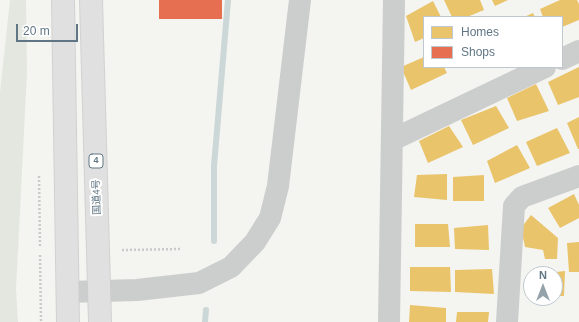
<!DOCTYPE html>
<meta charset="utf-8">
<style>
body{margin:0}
#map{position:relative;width:579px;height:322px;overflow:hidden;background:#f4f4f1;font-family:Arial,sans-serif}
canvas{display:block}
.legend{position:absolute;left:423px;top:16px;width:140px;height:52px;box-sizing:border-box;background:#fff;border:1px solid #bfc8ce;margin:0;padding:5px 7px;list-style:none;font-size:12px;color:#607684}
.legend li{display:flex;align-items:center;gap:8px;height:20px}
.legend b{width:20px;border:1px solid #bfc8ce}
.north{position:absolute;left:523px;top:266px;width:40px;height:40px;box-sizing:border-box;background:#fff;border:1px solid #bfc8ce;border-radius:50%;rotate:0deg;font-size:11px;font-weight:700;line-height:16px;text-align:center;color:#607684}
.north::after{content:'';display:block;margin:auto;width:14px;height:18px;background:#94a2aa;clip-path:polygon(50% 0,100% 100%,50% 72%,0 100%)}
.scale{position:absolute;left:16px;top:24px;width:62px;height:18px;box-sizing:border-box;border:2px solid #607684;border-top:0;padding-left:5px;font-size:12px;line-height:14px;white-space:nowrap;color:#607684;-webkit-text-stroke:3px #fff;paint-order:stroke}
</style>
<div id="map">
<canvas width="579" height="322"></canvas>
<ul class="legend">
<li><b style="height:11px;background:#e9c46a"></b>Homes</li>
<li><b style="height:11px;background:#e76f51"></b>Shops</li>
</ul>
<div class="north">N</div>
<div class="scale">20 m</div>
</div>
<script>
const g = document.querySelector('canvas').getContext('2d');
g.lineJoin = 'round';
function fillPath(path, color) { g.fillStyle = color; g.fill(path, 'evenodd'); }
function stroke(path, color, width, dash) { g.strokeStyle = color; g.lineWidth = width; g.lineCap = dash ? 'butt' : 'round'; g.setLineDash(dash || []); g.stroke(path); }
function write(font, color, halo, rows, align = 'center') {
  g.font = font + ' Arial,"Noto Sans JP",sans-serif'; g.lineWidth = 4; g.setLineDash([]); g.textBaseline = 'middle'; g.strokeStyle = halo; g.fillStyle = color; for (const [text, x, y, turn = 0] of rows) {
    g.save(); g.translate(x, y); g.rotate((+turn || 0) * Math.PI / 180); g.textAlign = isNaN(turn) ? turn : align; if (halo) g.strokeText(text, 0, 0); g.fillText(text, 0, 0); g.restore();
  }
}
fillPath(new Path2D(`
 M10,0H26L27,73L16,289L18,322H0V92Z`), '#e4e7df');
fillPath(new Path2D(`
 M444,0H480L484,10L467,17H452Z
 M492,0H508L495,6Z
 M560,0H577L579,4V20L562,27V17H543L540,9Z
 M433,1L441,17H424V38L415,42L406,16Z
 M533,13L535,17H524Z
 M424,57V67H444L447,73L411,90L401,67Z
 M579,67V97L558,105L548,82Z
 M536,84L549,111L517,121L507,98Z
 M496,106L509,128L473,145L461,120Z
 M579,117V149H578L567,123Z
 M449,126L463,147L428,163L419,141Z
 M557,128L570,153L537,166L526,142Z
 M517,145L530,168L495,183L487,161Z
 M447,174V200L414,197L417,175Z
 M484,175V201H453V177Z
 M574,194L579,205V218L560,228L548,208Z
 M531,215L558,238L557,259H545L543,250L525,247L521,228Z
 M415,224H448L450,247H415Z
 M488,225L489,250L455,249L454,228Z
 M579,242V272H569L567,243Z
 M410,267H450L451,292L410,291Z
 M492,269L494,294L455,292V270Z
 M565,271L564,296H555V274L547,273Z
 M529,274H531V297H529Z
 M410,305L446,308V322H409Z
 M457,312H489L488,322H456Z`), '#e9c46a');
fillPath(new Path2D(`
 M159,0H222V19H159Z`), '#e76f51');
stroke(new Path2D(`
 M214,241V166L228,0
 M205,322L206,310`), '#ccd7d8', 6);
const highway = new Path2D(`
 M63,0L68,322
 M91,0L100,322`);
stroke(highway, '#d0d2d1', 24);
stroke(new Path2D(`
 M39,176L40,246
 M122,250L181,249
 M40,255L41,322`), '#cacacb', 2.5, [2, 2]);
stroke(new Path2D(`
 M562,59L579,51
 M392,140L545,67
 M68,292L137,290L199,283L231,267L255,242L270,218L278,186L300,0
 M389,322L394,0
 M507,322L514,206L522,197L579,176`), '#cccece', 22);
stroke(highway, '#e0e0e1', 22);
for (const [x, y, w] of [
 [96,161,14]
]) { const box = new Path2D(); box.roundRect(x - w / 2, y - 7, w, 14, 3); g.fillStyle = '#fff'; g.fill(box); stroke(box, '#607684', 1); }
write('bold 9px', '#607684', null, [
 ["4",96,161]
]);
write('10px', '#607684', '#fff', [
 ["国道4号",97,197,-92]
]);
</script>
